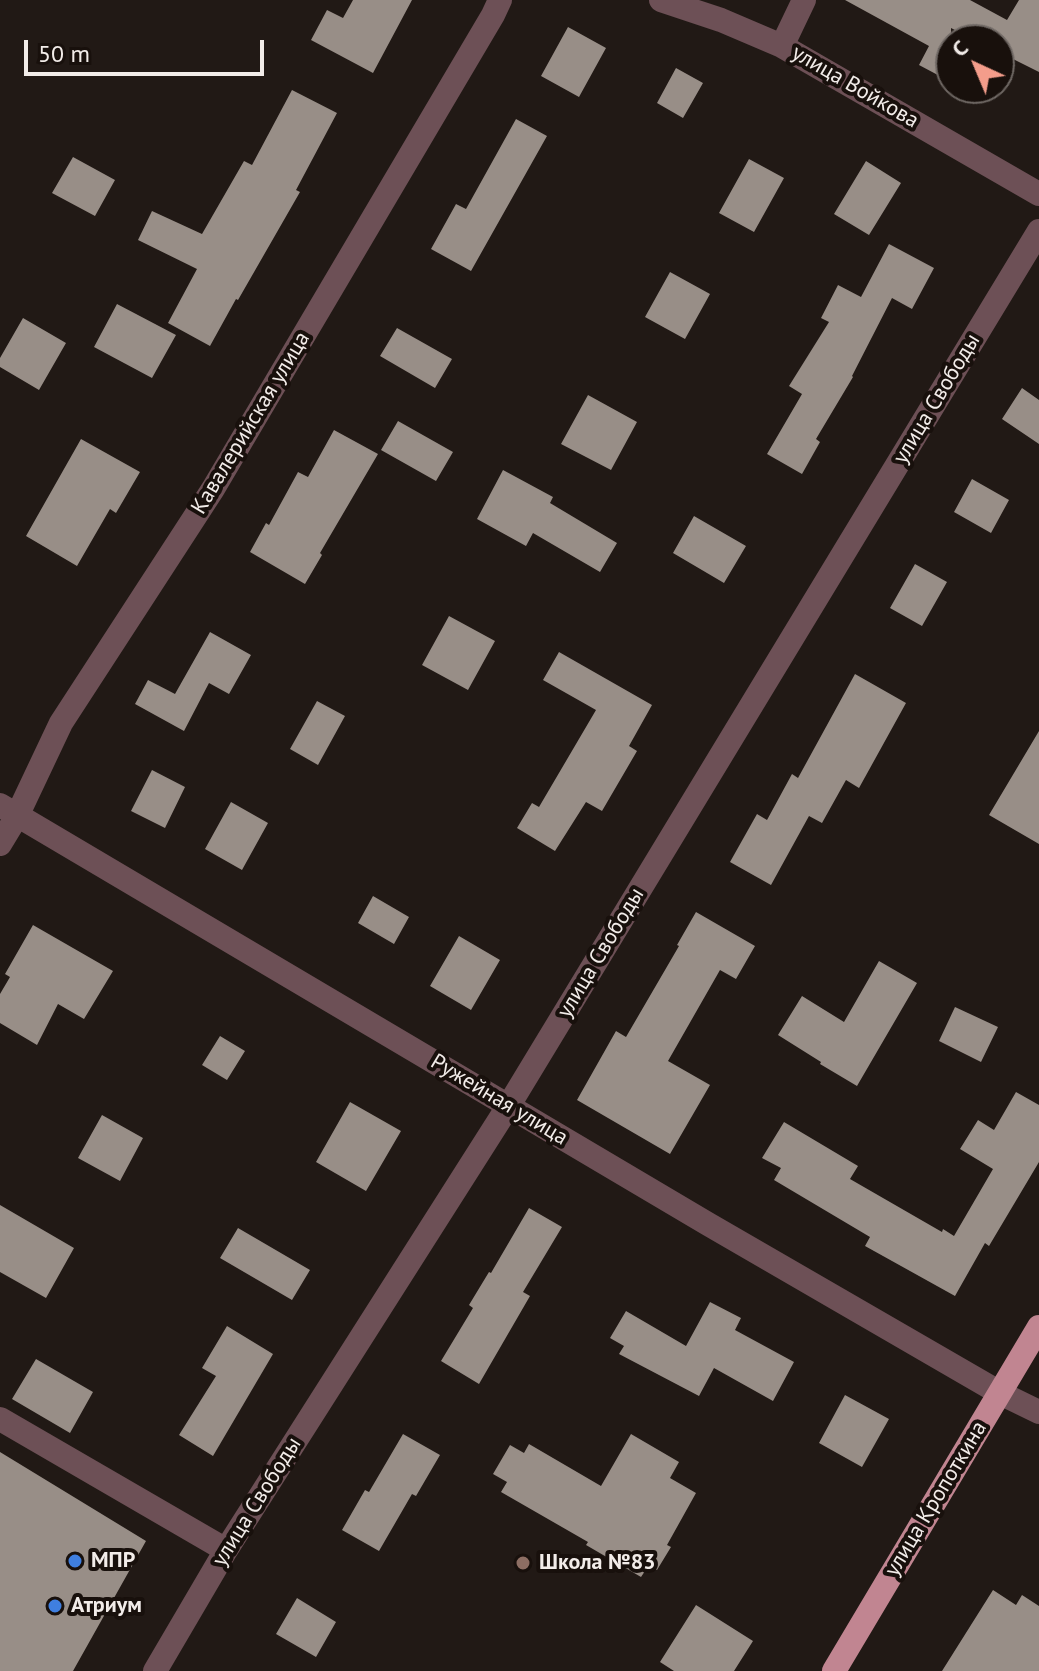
<!DOCTYPE html>
<meta charset="utf-8">
<style>
body{margin:0}
#map{position:relative;width:1039px;height:1671px;overflow:hidden;background:#211915;font-family:"PT Sans",sans-serif}
canvas{display:block}
.north{position:absolute;left:935px;top:24px;width:80px;height:80px;box-sizing:border-box;background:#18100c;border:2px solid #6f6864;border-radius:50%;rotate:316deg;font-size:22px;font-weight:700;line-height:32px;text-align:center;color:#f2ece9}
.north::after{content:'';display:block;margin:auto;width:28px;height:36px;background:#f49d8b;clip-path:polygon(50% 0,100% 100%,50% 72%,0 100%)}
.scale{position:absolute;left:24px;top:40px;width:240px;height:36px;box-sizing:border-box;border:4px solid #f2ece9;border-top:0;padding-left:10px;font-size:24px;line-height:28px;white-space:nowrap;color:#f2ece9;-webkit-text-stroke:6px #18100c;paint-order:stroke}
</style>
<div id="map">
<canvas width="1039" height="1671"></canvas>
<div class="north">С</div>
<div class="scale">50 m</div>
</div>
<script>
const g = document.querySelector('canvas').getContext('2d');
g.lineJoin = 'round';
function fillPath(path, color) { g.fillStyle = color; g.fill(path, 'evenodd'); }
function stroke(path, color, width, dash) { g.strokeStyle = color; g.lineWidth = width; g.lineCap = dash ? 'butt' : 'round'; g.setLineDash(dash || []); g.stroke(path); }
function write(font, color, halo, rows, align = 'center') {
  g.font = font + ' "PT Sans",sans-serif'; g.lineWidth = 8; g.setLineDash([]); g.textBaseline = 'middle'; g.strokeStyle = halo; g.fillStyle = color; for (const [text, x, y, turn = 0] of rows) {
    g.save(); g.translate(x, y); g.rotate((+turn || 0) * Math.PI / 180); g.textAlign = isNaN(turn) ? turn : align; if (halo) g.strokeText(text, 0, 0); g.fillText(text, 0, 0); g.restore();
  }
}
fillPath(new Path2D(`
 M353,0H412L373,73L311,40L327,10L343,18Z
 M845,0H970L1007,20L1019,0H1039V72L999,52V40H975L951,28V82L919,65L929,46Z
 M568,27L606,48L579,97L541,76Z
 M676,68L703,83L683,118L657,103Z
 M292,90L337,113L296,190L300,192L238,300L236,299L210,346L168,323L197,269L138,240L152,211L202,234L244,161L252,165Z
 M516,119L547,136L471,271L431,249L456,204L466,209Z
 M73,157L115,180L95,216L52,193Z
 M749,159L784,178L754,232L719,213Z
 M866,161L901,183L869,235L834,214Z
 M889,244L934,268L912,309L892,298L852,376L853,377L816,439L820,442L802,474L767,454L802,394L789,386L829,322L821,318L838,285L861,297Z
 M670,272L710,294L685,339L645,317Z
 M117,304L176,335L152,378L94,347Z
 M23,318L66,343L39,390L0,367V358Z
 M397,328L452,359L435,388L380,356Z
 M1022,388L1039,400V444L1002,419Z
 M588,395L637,422L611,470L561,444Z
 M398,421L453,452L436,481L381,450Z
 M334,430L378,454L320,553L322,555L305,584L250,552L266,523L269,525L298,472L308,477Z
 M81,439L140,472L116,513L110,509L77,566L26,536Z
 M503,470L553,497L550,503L617,543L600,572L533,533L526,546L477,519Z
 M972,479L1009,500L991,533L954,512Z
 M694,516L746,546L724,583L673,553Z
 M915,564L947,582L922,626L890,608Z
 M449,616L495,641L468,690L422,665Z
 M210,632L251,655L229,694L209,683L184,731L135,704L148,680L175,694Z
 M559,652L652,705L629,746L637,751L602,811L586,802L555,851L517,828L532,803L539,807L596,710L543,680Z
 M855,674L906,703L859,788L846,780L822,823L809,816L771,885L730,862L757,814L767,820L792,774L798,778Z
 M317,701L345,716L318,765L290,749Z
 M1039,731V844L989,815Z
 M152,770L185,787L165,828L131,811Z
 M231,802L268,823L242,870L205,849Z
 M373,896L409,917L394,944L358,923Z
 M696,912L755,946L736,979L720,970L668,1061L710,1085L670,1154L577,1100L616,1031L626,1037L679,946L677,945Z
 M33,925L113,971L84,1019L58,1004L37,1045L0,1023V994L10,977L5,974Z
 M459,936L500,960L471,1010L430,986Z
 M879,961L917,983L857,1086L820,1064L821,1062L778,1035L802,996L844,1022Z
 M955,1007L998,1027L981,1062L939,1041Z
 M220,1036L245,1051L227,1080L202,1065Z
 M1016,1092L1039,1105V1162L989,1246L985,1243L955,1296L865,1246L870,1237L774,1180L781,1168L762,1158L784,1122L858,1166L850,1179L942,1232L943,1229L954,1236L993,1169L960,1149L978,1120L994,1130Z
 M350,1102L401,1131L366,1191L316,1162Z
 M102,1115L143,1138L120,1181L78,1158Z
 M0,1205L74,1248L46,1298L0,1272Z
 M529,1208L562,1227L523,1292L530,1296L479,1384L441,1361L473,1308L469,1305L489,1272L491,1273Z
 M238,1228L310,1270L292,1300L220,1258Z
 M710,1302L741,1318L735,1330L794,1362L773,1401L714,1368L699,1396L619,1354L624,1346L610,1338L626,1311L686,1346Z
 M227,1326L273,1354L213,1456L179,1435L216,1376L202,1368Z
 M36,1359L93,1392L70,1433L12,1399Z
 M845,1395L889,1419L862,1467L819,1443Z
 M403,1434L440,1455L416,1496L412,1494L379,1551L342,1530L365,1490L369,1492Z
 M631,1434L679,1462L670,1478L696,1493L667,1545L671,1547L657,1570L649,1565L641,1577L586,1545L588,1542L501,1492L507,1482L493,1474L510,1445L524,1453L529,1444L601,1486Z
 M0,1452L146,1541L73,1671H0Z
 M993,1590L1016,1605L1022,1595L1039,1606V1671H942Z
 M297,1598L336,1622L316,1657L276,1634Z
 M696,1605L753,1641L734,1671H674L660,1662Z`), '#988e87');
stroke(new Path2D(`
 M661,0L721,20L782,46L1039,194
 M782,46L804,0
 M0,805L708,1224L1000,1393L1039,1412
 M0,844L17,816L61,723L213,489L493,15L500,0
 M0,1419L226,1550
 M155,1671L226,1550L509,1105L1039,231`), '#6d5056', 24);
stroke(new Path2D(`
 M834,1671L1039,1327`), '#c18591', 24);
for (const [x, y, r, color] of [
 [75,1561,8,"#3f7fe0"],
 [523,1563,8,"#8d6e63"],
 [55,1606,8,"#3f7fe0"]
]) { const dot = new Path2D(); dot.arc(x, y, r, 0, 2 * Math.PI); g.fillStyle = color; g.fill(dot); stroke(dot, '#18100c', 3); }
write('22px', '#f2ece9', '#18100c', [
 ["улица Войкова",855,87,30],
 ["улица Свободы",937,399,-59],
 ["Кавалерийская улица",251,423,-59],
 ["улица Свободы",601,953,-59],
 ["Ружейная улица",499,1100,31],
 ["улица Кропоткина",936,1499,-59],
 ["улица Свободы",257,1502,-58]
]);
write('bold 22px', '#f2ece9', '#18100c', [
 ["МПР",91,1561],
 ["Школа №83",539,1563],
 ["Атриум",71,1606]
], 'left');
</script>
